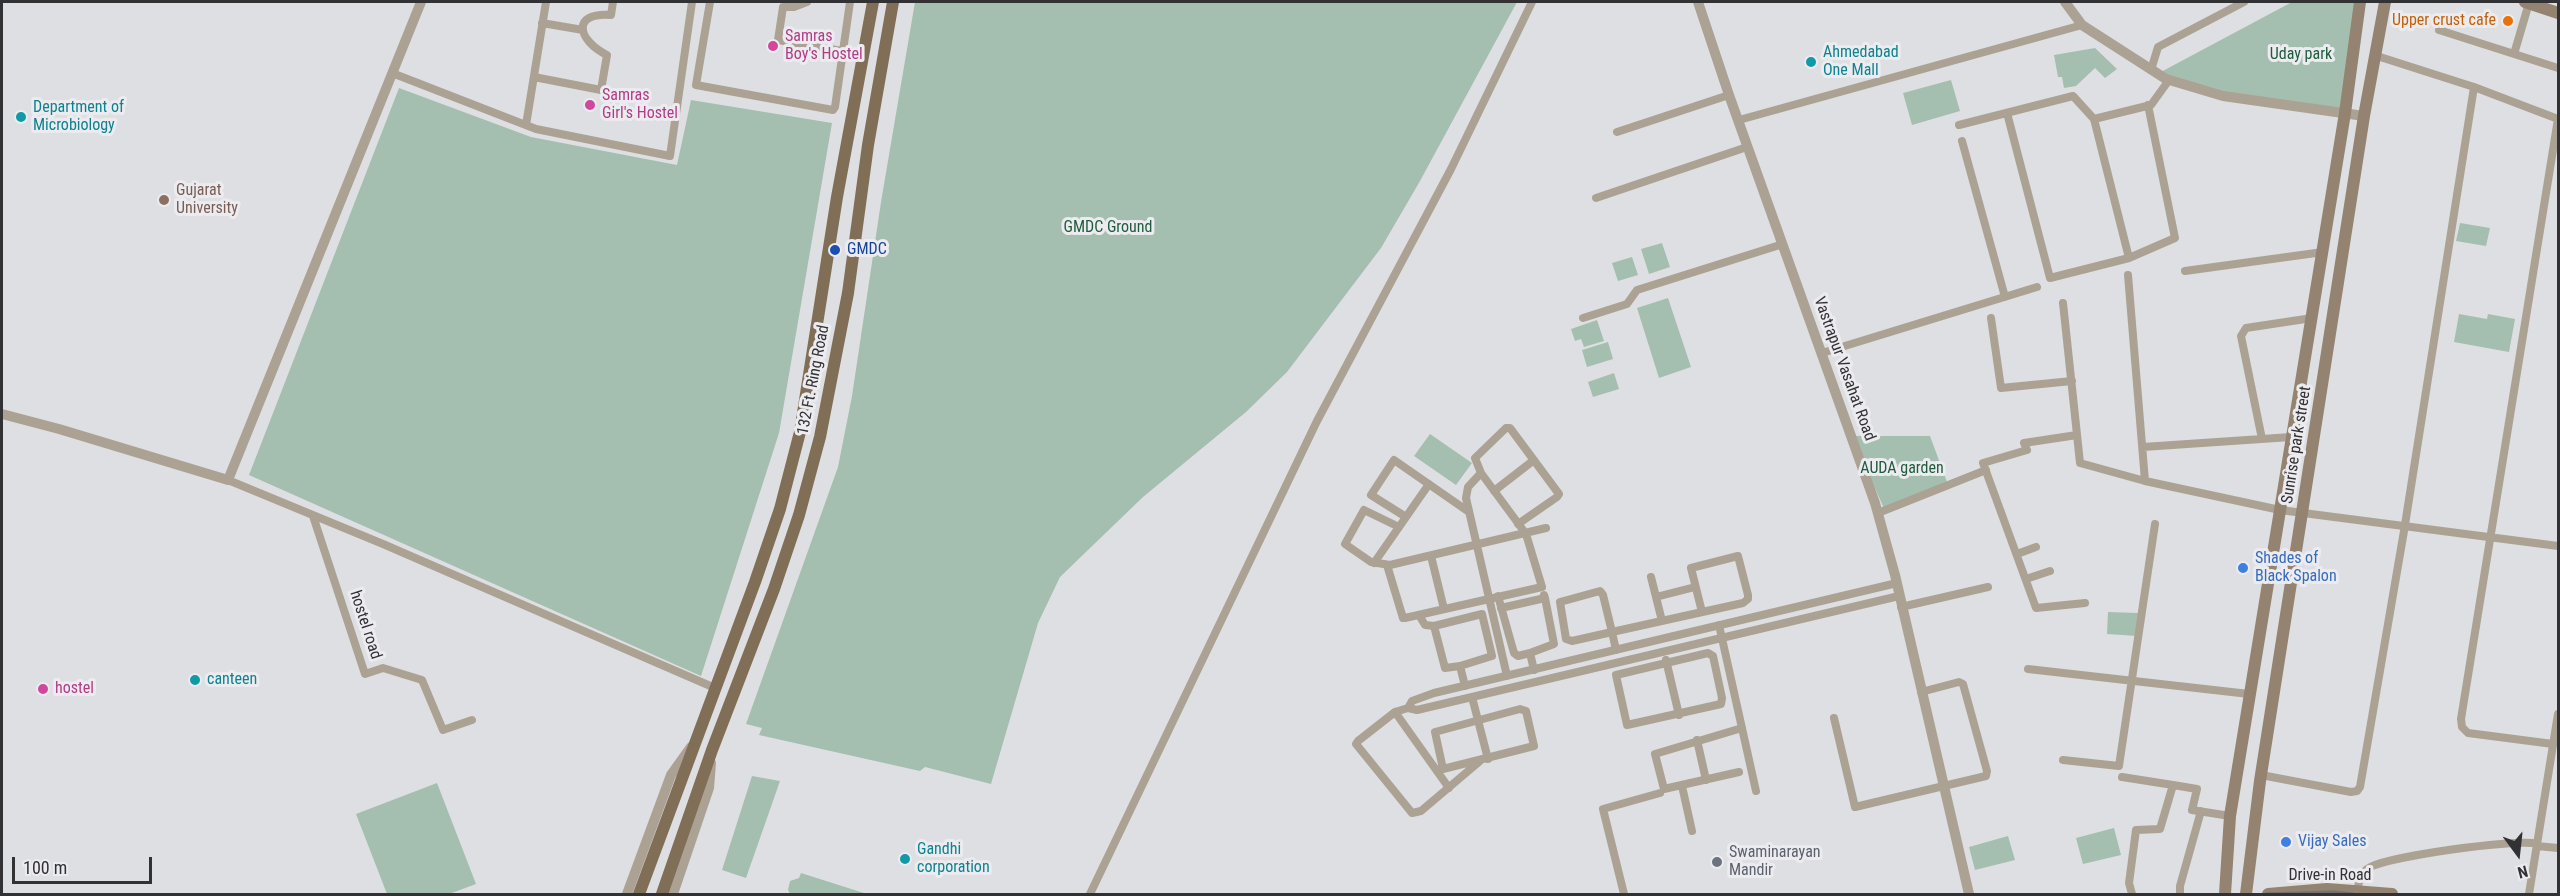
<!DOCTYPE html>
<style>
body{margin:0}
#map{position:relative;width:2560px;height:896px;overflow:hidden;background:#dedfe2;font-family:"Roboto Condensed",sans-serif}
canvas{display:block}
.frame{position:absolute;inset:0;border:3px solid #323234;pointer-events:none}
.north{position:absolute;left:2488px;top:824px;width:60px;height:60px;-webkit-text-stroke:4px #ececf0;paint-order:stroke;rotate:165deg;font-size:16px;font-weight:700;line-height:24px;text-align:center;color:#323234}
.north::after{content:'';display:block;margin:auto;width:21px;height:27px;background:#323234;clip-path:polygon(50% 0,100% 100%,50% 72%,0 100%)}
.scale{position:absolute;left:12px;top:857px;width:140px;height:27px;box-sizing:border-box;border:3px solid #323234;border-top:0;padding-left:8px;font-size:18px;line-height:21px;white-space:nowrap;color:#323234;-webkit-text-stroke:4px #ececf0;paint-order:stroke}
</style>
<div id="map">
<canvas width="2560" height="896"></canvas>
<div class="frame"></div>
<div class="north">N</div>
<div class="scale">100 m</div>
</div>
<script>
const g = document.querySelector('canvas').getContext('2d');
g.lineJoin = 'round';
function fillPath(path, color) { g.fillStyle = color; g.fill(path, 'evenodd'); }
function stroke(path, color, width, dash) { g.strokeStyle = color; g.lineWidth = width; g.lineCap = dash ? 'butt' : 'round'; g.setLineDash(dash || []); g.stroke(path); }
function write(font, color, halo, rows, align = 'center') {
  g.font = font + ' "Roboto Condensed",sans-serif'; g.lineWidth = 6; g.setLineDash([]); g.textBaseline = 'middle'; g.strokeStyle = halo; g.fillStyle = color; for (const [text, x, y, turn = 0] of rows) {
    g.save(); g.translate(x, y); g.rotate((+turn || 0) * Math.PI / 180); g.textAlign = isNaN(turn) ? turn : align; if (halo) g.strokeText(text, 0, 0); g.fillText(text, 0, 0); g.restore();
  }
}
fillPath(new Path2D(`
 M915,2H1517L1420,181L1381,248L1287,372L1246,412L1143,497L1060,577L1038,623L991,784L925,767L920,771L759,735L762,728L746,724L838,467L852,396L881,202Z
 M2292,2H2359L2344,111L2225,93L2159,73Z
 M2095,48L2117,69L2105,78L2095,68L2076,86L2064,88L2062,77H2058L2054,55Z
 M1951,80L1960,111L1912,125L1903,93Z
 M399,88L531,137L677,165L691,100L832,123L779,433L701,676L249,475Z
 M2460,223L2490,228L2486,246L2456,241Z
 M1662,243L1670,267L1649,274L1641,249Z
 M1632,257L1638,275L1618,281L1612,263Z
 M1668,298L1691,367L1659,378L1637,308Z
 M2459,314L2487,319L2488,314L2515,319L2509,352L2454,342Z
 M1597,320L1604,341L1584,347L1581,339L1575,341L1571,329Z
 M1608,342L1613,359L1587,367L1582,350Z
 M1614,373L1619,389L1593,397L1588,382Z
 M1430,434L1472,463L1456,485L1414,456Z
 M1852,436H1930L1947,482L1886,513Z
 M2108,612L2138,613L2137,636L2107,634Z
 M752,776L780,781L746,878L722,870Z
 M437,783L476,884L449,894H387L356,814Z
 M2114,828L2121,855L2083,864L2076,838Z
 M2008,836L2015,860L1975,870L1969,847Z
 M801,873L867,894H790L788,890L790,881L799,878Z`), '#a4bfaf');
stroke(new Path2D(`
 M710,2L696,85L833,110L835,107L850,2
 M807,2L794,7H783L778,40L842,51
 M542,23L583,30
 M2439,30L2558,68
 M2514,54L2529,3
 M2377,56L2474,87L2558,119
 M2151,70L2158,47L2244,2
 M392,73L536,129L670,156L692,2
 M534,77L601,90L607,55C577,40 571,12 611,15L613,2
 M2007,113L2050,278L2129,258
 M2094,119L2129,258L2175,238L2148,105
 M1739,120L2082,25
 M526,125L546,2
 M1959,125L2073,96L2094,119L2151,105L2169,80
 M1617,132L1729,95
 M1962,141L2005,297
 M1596,198L1747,147
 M2185,271L2323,252
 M2128,275L2145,481
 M2063,303L2080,463L2145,481L2280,510L2558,546
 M1583,318L1627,304L1637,290L1783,244
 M1991,318L2001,388L2072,381
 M1822,353L2037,287
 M2077,435L2024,443L2027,450L1983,463L2036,608L2085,603
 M2262,439L2241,336L2246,328L2312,318
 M2143,447L2291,437
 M1481,473L1475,458L1506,428H1510L1559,494L1557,497L1518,524
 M228,480L383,544L715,688
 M1494,491L1534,460
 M1878,513L1986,470
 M313,516L365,674L383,668L422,680L443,730L472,720
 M1406,517L1371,495L1394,460L1469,512
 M1399,527L1364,510L1345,544L1371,562L1390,565L1546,528
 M2017,554L2036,547
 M1431,556L1444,609
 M1374,563L1429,484
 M1387,565L1403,618H1405L1489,599L1542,587L1526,534L1481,473L1468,487L1466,498L1507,676
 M1651,577L1662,621
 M2026,579L2050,571
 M1498,596L1514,653L1518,656L1530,653L1534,670
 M1656,597L1695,587
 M1901,607L1988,587
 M1501,608L1545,598L1544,595
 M1419,615L1425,625L1434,626
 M1719,625L1756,791
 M1616,650L1612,632L1572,641L1566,639L1560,602L1600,591L1603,595L1612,632L1743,603L1748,599V595L1738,556L1691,568L1702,612
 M1530,653L1554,644L1545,598
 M1708,653L1713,656L1722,698L1721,704L1627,725L1616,675Z
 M1666,660L1679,715
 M1460,666L1492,656L1482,614L1434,626L1445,668L1460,666L1465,686
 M2028,669L2249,694
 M1472,697L1488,759
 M1408,708L1412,701L1434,693L1897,583
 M1520,709L1526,711L1534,746L1443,769L1435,732Z
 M1395,712L1449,788
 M1834,718L1855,807L1986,776L1987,771L1963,684L1959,682L1921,692
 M1697,740L1706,780
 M2553,744L2468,733L2462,727L2461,719L2558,119
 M2063,760L2119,766L2155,524
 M1480,761L1421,811L1412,813L1356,744L1358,741L1395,712L1408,708L1417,710L1899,596
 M1739,772L1664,789L1655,754L1742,728
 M2261,775L2351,792L2357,791L2360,787L2404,531L2474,87
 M2122,777L2173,785
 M1682,786L1692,831
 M2537,846L2558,848
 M2357,890C2359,883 2360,874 2367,869C2382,857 2517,838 2537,844
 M1090,894L1317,421L1451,169L1532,2
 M1624,894L1603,809L1660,793
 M2132,894L2129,883L2136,830L2160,829L2173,785L2197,789L2192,810L2230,816
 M2180,894V886L2201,811
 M2529,894L2558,714`), '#aca294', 8);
stroke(new Path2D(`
 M1698,2L1729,95L1875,503L1895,575L1969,894
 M2065,2L2082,25L2166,79L2223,96L2364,116
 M2,414L59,429L228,480L421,2
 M627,894L671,775L691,747
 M673,894L709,788L711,763`), '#aca294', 10);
stroke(new Path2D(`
 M2525,2L2558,13
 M2225,894L2230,816L2345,113L2360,2
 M2246,894L2260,781L2364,116L2385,2
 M2268,894L2327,889L2392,894`), '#938370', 12);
stroke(new Path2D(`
 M639,894L755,582L780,509L800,432L837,197L873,2
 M662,894L712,750L774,589L799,515L820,437L848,293L868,145L893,2`), '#806e56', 12);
stroke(new Path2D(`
 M2266,894L2333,892L2353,894`), '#717173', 3);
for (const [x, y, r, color] of [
 [2508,21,6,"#e8710a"],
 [773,46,6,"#d1479c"],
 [1811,62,6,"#0f9aa8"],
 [590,105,6,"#d1479c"],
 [21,117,6,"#0f9aa8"],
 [164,200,6,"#8d6e63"],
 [835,250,6,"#1a4fb4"],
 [2243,568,6,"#3f7fe0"],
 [195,680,6,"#0f9aa8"],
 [43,689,6,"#d1479c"],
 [2286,842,6,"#3f7fe0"],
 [905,859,6,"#0f9aa8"],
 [1717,862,6,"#6b7280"]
]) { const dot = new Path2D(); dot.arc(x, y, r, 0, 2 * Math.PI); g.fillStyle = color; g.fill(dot); stroke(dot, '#ececf0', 2); }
write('16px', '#c56008', '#ececf0', [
 ["Upper crust cafe",2496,21]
], 'right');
write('16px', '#b23c85', '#ececf0', [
 ["Samras",785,37],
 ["Boy's Hostel",785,55],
 ["Samras",602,96],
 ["Girl's Hostel",602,114],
 ["hostel",55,689]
], 'left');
write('16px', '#0d838f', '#ececf0', [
 ["Ahmedabad",1823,53],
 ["One Mall",1823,71],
 ["Department of",33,108],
 ["Microbiology",33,126],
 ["canteen",207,680],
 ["Gandhi",917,850],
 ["corporation",917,868]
], 'left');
write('16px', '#1f5b3d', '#ececf0', [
 ["Uday park",2301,55],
 ["GMDC Ground",1108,228],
 ["AUDA garden",1902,469]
]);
write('16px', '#785e54', '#ececf0', [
 ["Gujarat",176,191],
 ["University",176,209]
], 'left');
write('16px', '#164399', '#ececf0', [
 ["GMDC",847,250]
], 'left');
write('16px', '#323234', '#ececf0', [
 ["Vastrapur Vasahat Road",1844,369,70],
 ["132 Ft. Ring Road",814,380,-79],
 ["Sunrise park street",2297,445,-81],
 ["hostel road",365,625,72],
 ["Drive-in Road",2330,876]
]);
write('16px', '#366cbe', '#ececf0', [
 ["Shades of",2255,559],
 ["Black Spalon",2255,577],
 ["Vijay Sales",2298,842]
], 'left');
write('16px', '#5b616d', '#ececf0', [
 ["Swaminarayan",1729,853],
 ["Mandir",1729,871]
], 'left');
</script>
